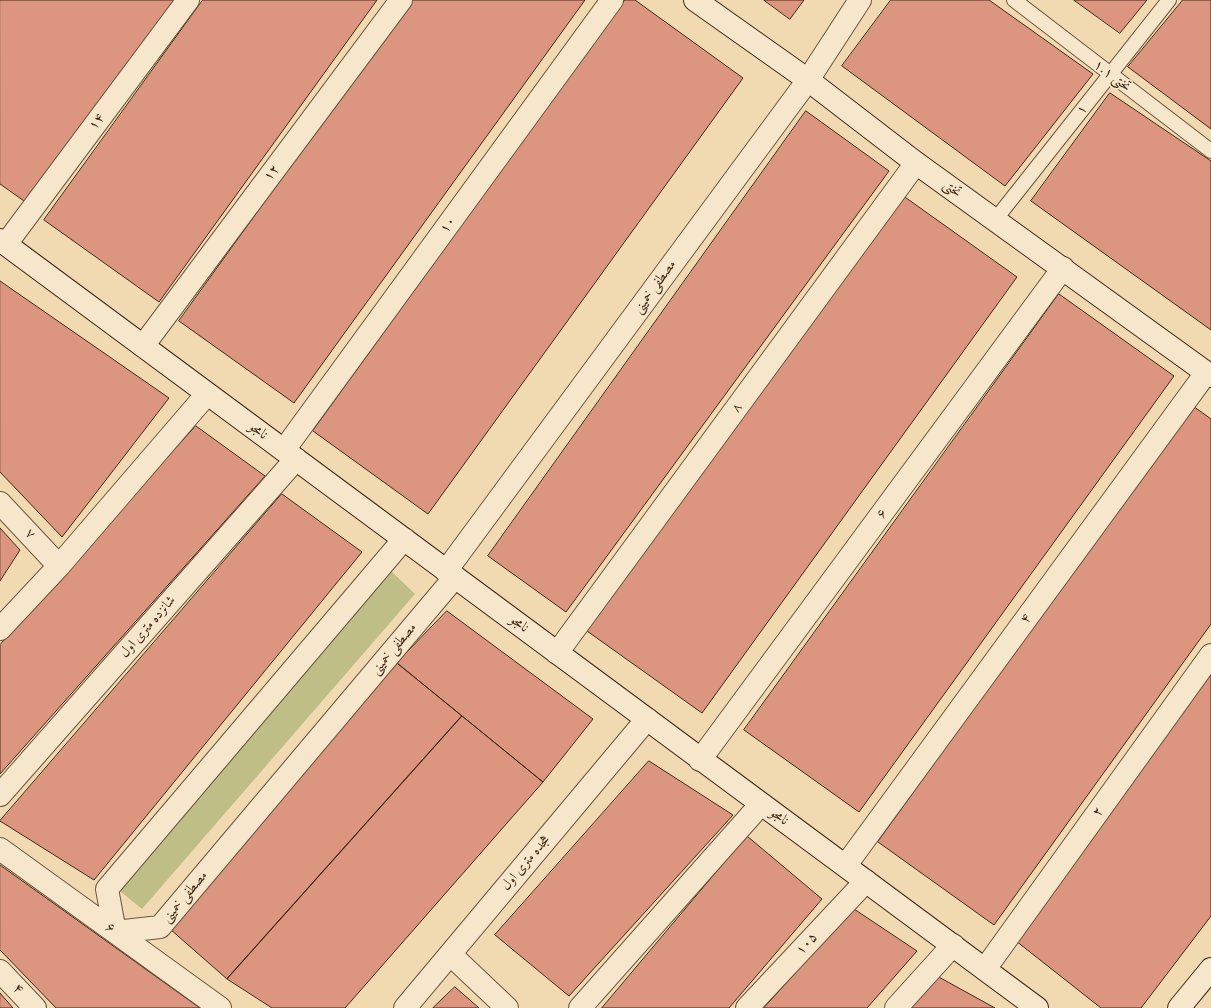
<!DOCTYPE html>
<meta charset="utf-8">
<style>
body{margin:0}
canvas{display:block;background:#f1dab1}
</style>
<canvas width="1211" height="1008"></canvas>
<script>
const g = document.querySelector('canvas').getContext('2d');
g.lineJoin = 'round';
function fillPath(path, color) { g.fillStyle = color; g.fill(path, 'evenodd'); }
function stroke(path, color, width, dash) { g.strokeStyle = color; g.lineWidth = width; g.lineCap = dash ? 'butt' : 'round'; g.setLineDash(dash || []); g.stroke(path); }
function write(font, color, halo, rows, align = 'center') {
  g.font = font + ' Alegreya,Amiri,serif'; g.lineWidth = 3; g.setLineDash([]); g.textBaseline = 'middle'; g.strokeStyle = halo; g.fillStyle = color; for (const [text, x, y, turn = 0] of rows) {
    g.save(); g.translate(x, y); g.rotate((+turn || 0) * Math.PI / 180); g.textAlign = isNaN(turn) ? turn : align; if (halo) g.strokeText(text, 0, 0); g.fillText(text, 0, 0); g.restore();
  }
}
fillPath(new Path2D(`
 M389,569L415,594L142,909L115,887Z`), '#c0be87');
const building = new Path2D(`
 M0,0H174L27,203L0,184Z
 M203,0H377L159,302L44,220Z
 M411,0H585L294,403L179,321Z
 M625,0H635L743,78L428,514L313,431Z
 M764,0H804L790,19Z
 M891,0H989L1093,74L1005,186L842,66Z
 M1074,0H1147L1120,33Z
 M1183,0H1211V129L1128,67Z
 M1110,93L1211,161V330L1031,201Z
 M806,111L889,171L566,612L488,556Z
 M902,195L1017,277L702,713L587,631Z
 M0,281L169,398L62,537L0,472Z
 M1059,294L1174,376L859,812L744,730Z
 M1193,406L1211,419V624L994,925L878,842Z
 M196,426L265,476L0,774V645Z
 M282,494L362,552L94,880L0,821Z
 M0,528L20,550L0,581Z
 M447,611L593,719L543,782L397,663Z
 M397,663L462,716L227,979L170,929Z
 M1211,672V916L1141,1008H1101L1016,941Z
 M462,716L543,782L345,1008H272L227,979Z
 M649,761L733,815L569,996L495,935Z
 M747,836L822,899L729,1008H602Z
 M0,865L200,1008H56L0,950Z
 M854,909L917,951L867,1008H764Z
 M937,976L995,1008H908Z
 M455,987L479,1008H433Z
 M0,993L13,1008H0Z`);
fillPath(building, '#dc9680');
stroke(building, '#402a16', 1);
const lane = new Path2D(`
 M1014,0L1211,151
 M995,220L1169,0`);
const street = new Path2D(`
 M6,244L188,0
 M143,346L401,0
 M284,450L612,0
 M0,503L59,566
 M404,539L107,889L115,932L160,927L455,577
 M446,571L808,80L860,0
 M0,629L59,566L207,394
 M557,653L916,163
 M700,760L1063,268
 M0,795L296,459
 M0,849L220,1008
 M846,865L1206,373
 M450,954L507,1008
 M985,969L1211,655
 M0,971L35,1008
 M405,1008L647,719
 M580,1008L761,804
 M747,1008L866,881
 M896,1008L953,945`);
const secondary = new Path2D(`
 M695,0L808,80L916,163L1211,376
 M0,240L1037,1008
 M1179,1008L1211,969`);
stroke(lane, '#6c563d', 16);
stroke(street, '#6c563d', 24);
stroke(secondary, '#402a16', 24);
stroke(lane, '#f6e7cc', 14);
stroke(street, '#f6e7cc', 22);
stroke(secondary, '#f6e7cc', 22);
write('14px', '#402a16', '#f6e7cc', [
 ["تختی ۱.۱",1112,76,37],
 ["۱",1082,110,-52],
 ["۱۴",97,122,-53],
 ["۱۲",272,173,-53],
 ["تختی",952,189,36],
 ["۱۰",448,225,-54],
 ["مصطفی خمینی",655,287,-54],
 ["۸",737,408,-54],
 ["نامجو",258,431,37],
 ["۶",882,514,-54],
 ["۷",30,534,47],
 ["۴",1026,619,-54],
 ["نامجو",519,624,37],
 ["شانزده متری اول",148,627,-49],
 ["مصطفی خمینی",394,649,-50],
 ["۲",1098,812,-54],
 ["نامجو",779,817,36],
 ["هجده متری اول",526,863,-50],
 ["مصطفی خمینی",185,897,-50],
 ["۶",110,928,36],
 ["۱۰۵",807,944,-47],
 ["۴",18,989,47]
]);
</script>
